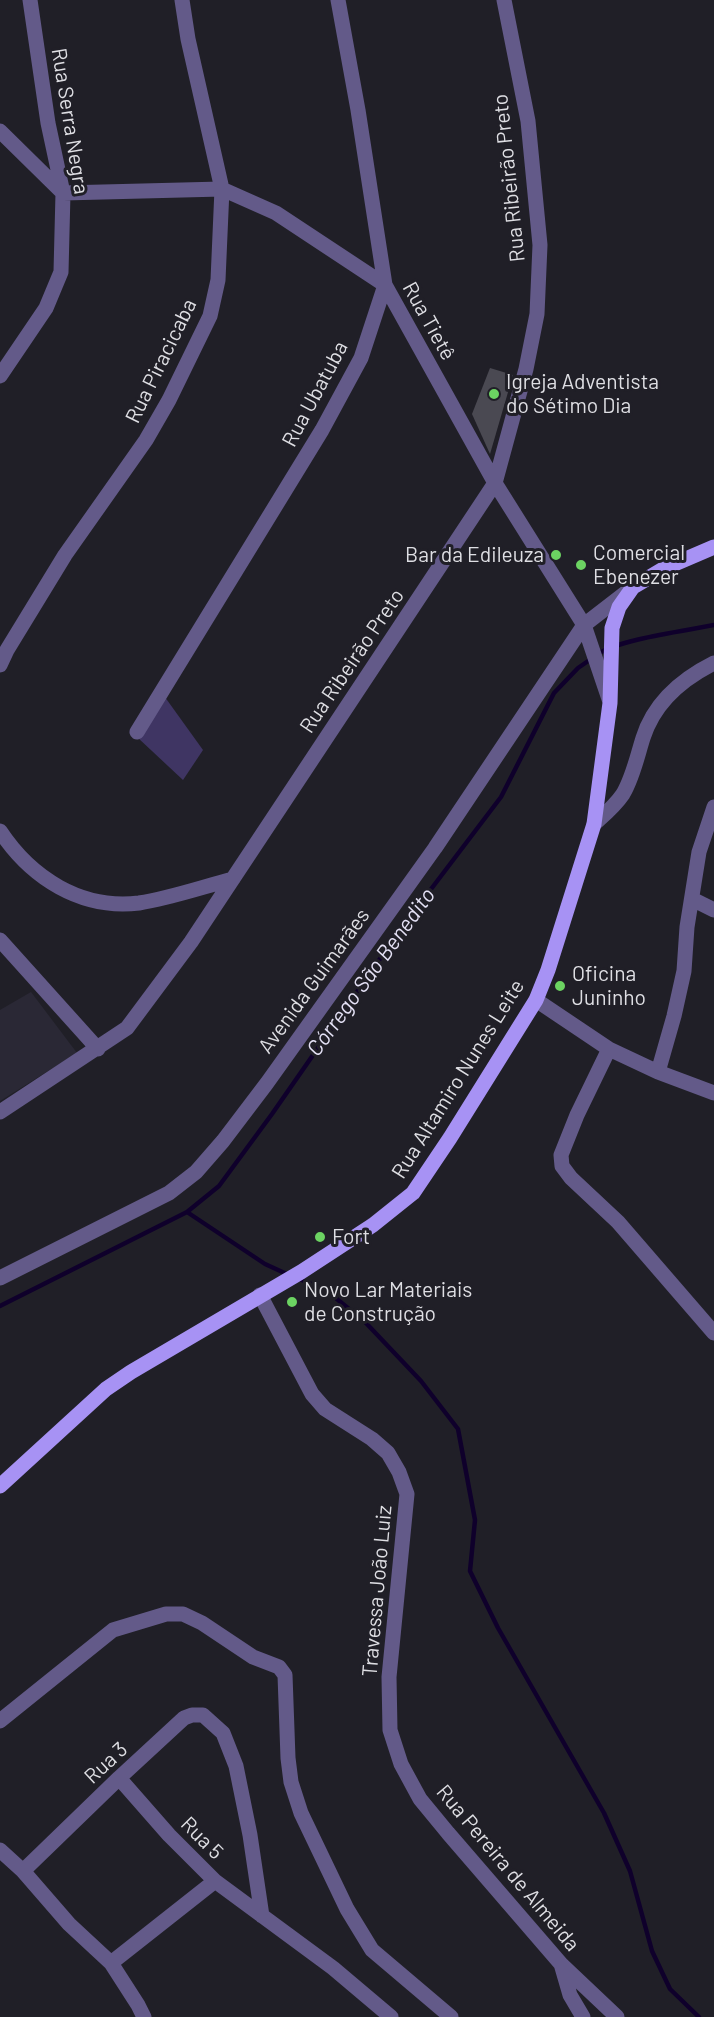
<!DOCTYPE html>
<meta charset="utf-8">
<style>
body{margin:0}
canvas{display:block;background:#201f27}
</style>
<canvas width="714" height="2017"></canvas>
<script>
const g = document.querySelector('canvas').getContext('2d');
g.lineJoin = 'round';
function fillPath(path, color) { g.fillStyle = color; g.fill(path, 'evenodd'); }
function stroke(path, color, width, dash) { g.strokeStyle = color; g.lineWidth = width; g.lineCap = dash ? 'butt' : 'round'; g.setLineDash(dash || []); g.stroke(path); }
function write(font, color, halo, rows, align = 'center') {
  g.font = font + ' Barlow,sans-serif'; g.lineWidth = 6; g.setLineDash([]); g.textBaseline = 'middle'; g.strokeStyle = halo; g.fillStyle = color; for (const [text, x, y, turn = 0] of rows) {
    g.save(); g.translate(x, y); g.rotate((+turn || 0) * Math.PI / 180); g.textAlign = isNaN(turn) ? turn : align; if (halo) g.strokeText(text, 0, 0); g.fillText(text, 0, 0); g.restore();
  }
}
fillPath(new Path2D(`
 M31,992L77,1053L0,1101V1010Z`), '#2a2835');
fillPath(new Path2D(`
 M162,693L203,750L183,780L137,737Z`), '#3f3563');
stroke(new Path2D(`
 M598,654C620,639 685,631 714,625
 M187,1212L265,1264L289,1275
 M297,1278L326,1290L366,1323L421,1381L458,1429L475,1520L470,1571L498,1628L604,1813L630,1871L652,1951L670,1989L699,2017
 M0,1306L187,1212L219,1186L272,1114L400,930L501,797L554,693L578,668L591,659`), '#0f002b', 4.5);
fillPath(new Path2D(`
 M490,368L513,375L490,454L472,414Z`), '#4a4952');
stroke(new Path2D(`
 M0,131L63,193
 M63,193L222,189L276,213L385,285L495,483L584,625L628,591
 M0,376L46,308L61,272L63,193L48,123L30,0
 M584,625L609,699
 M0,665L7,650L65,555L146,440L169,400L210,316L218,280L222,189L188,39L182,0
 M137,732L322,430L361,358L385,285L358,110L338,0
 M594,824C604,815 615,806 623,794C633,777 637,757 643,738C654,703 682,679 714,663
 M0,831C31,878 81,910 139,903C171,898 202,887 233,879
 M692,899L714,910
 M0,940L98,1049
 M536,1000L609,1049L658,1072L714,1093
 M609,1049L577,1115L561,1155L562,1166L571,1178L618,1222L714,1333
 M658,1072L674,1016L684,971L687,927L699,852L714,807
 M0,1112L127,1028L191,942L495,483L526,369L537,314L540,245L528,121L504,0
 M0,1278L169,1193L196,1172L223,1141L267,1083L435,848L584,625
 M260,1295L312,1394L325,1409L372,1439L388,1453L399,1472L407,1494L389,1677L390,1730L401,1764L420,1799L448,1833L561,1964L617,2017
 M0,1721L113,1630L166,1614H183L202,1623L253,1657L279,1667L285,1675L288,1758L291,1782L301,1813L347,1909L372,1950L451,2017
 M0,1850L23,1871L69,1924L111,1963L138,2005L144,2017
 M23,1871L119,1778L184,1718L192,1715H203L223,1733L236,1766L250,1835L262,1916
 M215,1881L333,1968L391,2017
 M111,1963L215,1881L169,1835L119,1778
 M561,1964L570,1995L583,2017`), '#635a89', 15);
stroke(new Path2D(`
 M0,1486L106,1389L131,1372L301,1272L373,1225L413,1193L450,1138L536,1000L548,970L594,824L610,703L612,628L619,607L633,587L665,568L714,547`), '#a792f4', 15);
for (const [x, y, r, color] of [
 [494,394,6,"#6cd362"],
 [556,555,6,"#6cd362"],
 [581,565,6,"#6cd362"],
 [560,986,6,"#6cd362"],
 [320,1237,6,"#6cd362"],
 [292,1302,6,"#6cd362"]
]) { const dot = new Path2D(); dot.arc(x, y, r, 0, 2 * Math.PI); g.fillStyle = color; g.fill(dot); stroke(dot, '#201f27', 2); }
write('21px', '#dedee3', '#201f27', [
 ["Rua Serra Negra",70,121,81],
 ["Rua Ribeirão Preto",509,178,-96],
 ["Rua Tietê",429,321,61],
 ["Rua Piracicaba",161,361,-64],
 ["Rua Ubatuba",315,394,-62],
 ["Rua Ribeirão Preto",352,661,-56],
 ["Avenida Guimarães",314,981,-54],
 ["Rua Altamiro Nunes Leite",458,1079,-58],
 ["Travessa João Luiz",377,1591,-85],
 ["Rua 3",106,1763,-43],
 ["Rua 5",202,1838,45],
 ["Rua Pereira de Almeida",508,1868,50]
]);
write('21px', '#dedee3', '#201f27', [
 ["Igreja Adventista",506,382],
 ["do Sétimo Dia",506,406],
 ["Comercial",593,553],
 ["Ebenezer",593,577],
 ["Bar da Edileuza",544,555,"right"],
 ["Oficina",572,974],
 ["Juninho",572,998],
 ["Fort",332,1237],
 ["Novo Lar Materiais",304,1290],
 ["de Construção",304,1314]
], 'left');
write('italic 22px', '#e4e1f5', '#201f27', [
 ["Córrego São Benedito",371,972,-54]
]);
</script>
